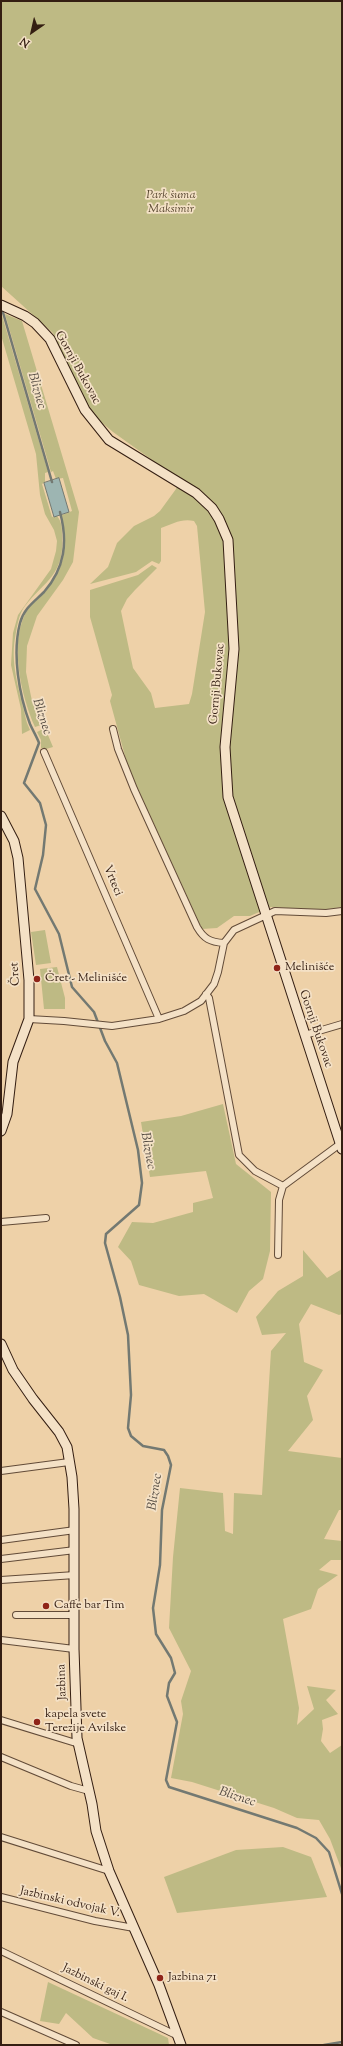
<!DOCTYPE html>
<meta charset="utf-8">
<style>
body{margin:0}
#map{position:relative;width:343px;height:2046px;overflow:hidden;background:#eed1a8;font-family:"Sorts Mill Goudy",serif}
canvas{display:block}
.frame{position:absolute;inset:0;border:2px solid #341e12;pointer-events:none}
.north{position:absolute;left:12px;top:12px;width:40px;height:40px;-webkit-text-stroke:3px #f4e1c6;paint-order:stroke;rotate:214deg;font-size:11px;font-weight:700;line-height:16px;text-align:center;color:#341e12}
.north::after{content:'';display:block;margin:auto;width:14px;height:18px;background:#341e12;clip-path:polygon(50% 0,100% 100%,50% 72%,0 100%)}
</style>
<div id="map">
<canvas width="343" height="2046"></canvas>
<div class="frame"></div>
<div class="north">N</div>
</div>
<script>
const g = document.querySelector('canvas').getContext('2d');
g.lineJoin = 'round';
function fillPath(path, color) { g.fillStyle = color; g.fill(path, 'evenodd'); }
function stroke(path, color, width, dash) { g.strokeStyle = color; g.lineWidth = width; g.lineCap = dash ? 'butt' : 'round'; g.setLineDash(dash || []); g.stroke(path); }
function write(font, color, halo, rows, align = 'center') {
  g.font = font + ' "Sorts Mill Goudy",serif'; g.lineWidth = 3.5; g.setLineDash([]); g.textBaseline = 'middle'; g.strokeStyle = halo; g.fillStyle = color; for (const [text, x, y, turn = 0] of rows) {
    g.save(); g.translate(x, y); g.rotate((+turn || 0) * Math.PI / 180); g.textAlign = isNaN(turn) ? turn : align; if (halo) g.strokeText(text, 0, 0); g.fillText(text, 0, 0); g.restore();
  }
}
fillPath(new Path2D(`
 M1,1H342V907L321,910L271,907L250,916H234L217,928L202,929L128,767L110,701L112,695L90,617V590L138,575L152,565L157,568L135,590L127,599L121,611L133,668L151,693L155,708L189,704L192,694L205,612L197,526L194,521C182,518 172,524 161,528V561L159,564L152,561L136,572L90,584L108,567L117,543L134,526L154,516L160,511L176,489L180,480L113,432L87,410L53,333L1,286Z
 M1,312L48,472L45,473V482L42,484L52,517L57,516C62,522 62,528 62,536C65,574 45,581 25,606C18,615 17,628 15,638C10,666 21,696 27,723L30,730L22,734L21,709L11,665L13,633L18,615L51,569L56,551L57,541L54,530L45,514L40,495L36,454L1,335Z
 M5,314L22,321L79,512L73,562L63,580L37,616L27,646L26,672L32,701L44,724L35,727C21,696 8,640 28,609C33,602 40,598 45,592C68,563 66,549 62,515L72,511L63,478L56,479L53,471L51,472Z
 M45,728L53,747L46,749L41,748V740L37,732Z
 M45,930L51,963L36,965L31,932Z
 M57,967L65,998V1009H44L40,969Z
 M223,1104L236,1164L271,1192L270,1251L263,1279L249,1291L237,1313L204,1294L179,1296L139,1285L131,1261L118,1247L132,1222L153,1223L193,1212V1203L213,1198L206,1171L150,1177L141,1122L181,1116Z
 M303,1250L327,1278L342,1269V1314L339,1315L311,1304L299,1324L304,1362L323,1370L307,1396L313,1420L288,1451L342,1458V1510H339L324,1539L342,1541V1560H331L319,1570L338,1575L318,1589L311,1609L283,1619L299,1708L297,1725L314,1709L307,1686L336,1690L326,1700L338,1714L322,1720L323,1729L321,1741L330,1753L342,1745V1871L330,1839L319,1820L297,1818L274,1808L192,1782L171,1778L183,1714L181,1701L191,1671L169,1628L173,1557L180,1488L223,1493L225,1531L233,1534L234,1493L262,1495L271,1351L286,1333L262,1335L256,1317L278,1291L303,1276Z
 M283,1847L311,1857L327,1897L177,1913L164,1877L236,1850Z
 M48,1982L168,2038L169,2045H113L93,2038L66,2013L59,2024L40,2021Z`), '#beba84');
const water = new Path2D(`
 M59,478L69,512L54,517L44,483Z`);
fillPath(water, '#9db5b2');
stroke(water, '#737972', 1);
stroke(new Path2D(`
 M2,309L52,482
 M60,512C68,542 65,568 44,592C34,602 24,608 20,623C12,654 19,695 30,724C33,731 37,737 39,743L24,783L40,803L46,825L43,855L35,889L59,934L72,987L94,1012L105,1041L117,1063L138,1150L142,1183L139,1205L106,1234L105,1243L120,1297L128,1335L131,1395L128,1428L131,1436L143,1446L164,1450L168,1456L171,1465L162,1510L160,1565L153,1608L156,1634L171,1658L175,1673L169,1683L167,1696L177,1722L166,1780L169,1787L297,1828L316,1838L329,1852L342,1894
 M324,2045L342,2042`), '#737972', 2.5);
const street = new Path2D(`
 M113,729L118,749L134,789L197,927C204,939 210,942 224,943
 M44,752L159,1019
 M206,994L209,998L239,1155L255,1171L283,1186
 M29,1019L64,1021L112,1026L159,1019L184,1011L201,1001L214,984L218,972L224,943L234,930L275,911L326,913L342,911
 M305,1035L342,1024
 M1,1222L46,1218
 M278,1255L279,1200L283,1186L340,1144
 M1,1471L69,1462
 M1,1540L75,1530
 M1,1559L75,1550
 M1,1580L75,1575
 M16,1615H75
 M1,1640L74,1649
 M1,1720L79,1744
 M1,1757L71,1786L89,1791
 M1,1837L109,1871
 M1,1897L95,1921L134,1928
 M1,1951L178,2036
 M1,2012L76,2045`);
const secondary = new Path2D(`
 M1,305L25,316L35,323L50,339L85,410L109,440L196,493L212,508L219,519L228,540L234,649L225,747L228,797L342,1149
 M1,816L14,841L18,858L29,980V1019L13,1062L7,1114L1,1131
 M1,1344L13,1370L33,1399L59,1432L67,1447L72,1477L74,1509V1649L77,1738L92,1804L96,1831L109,1871L159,1985L181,2045`);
stroke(street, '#624b38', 8);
stroke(secondary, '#341e12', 11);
stroke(street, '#f4e1c6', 6);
stroke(secondary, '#f4e1c6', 9);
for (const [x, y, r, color] of [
 [277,968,4,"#8f2418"],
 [37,979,4,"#8f2418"],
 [46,1606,4,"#8f2418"],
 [37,1722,4,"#8f2418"],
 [160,1978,4,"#8f2418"]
]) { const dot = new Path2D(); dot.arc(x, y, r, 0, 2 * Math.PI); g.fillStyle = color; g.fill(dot); stroke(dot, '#f4e1c6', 1.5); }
write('italic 12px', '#56452e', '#f4e1c6', [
 ["Park šuma",171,196],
 ["Maksimir",171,210]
]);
write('12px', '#341e12', '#f4e1c6', [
 ["Gornji Bukovac",77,368,61],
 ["Gornji Bukovac",218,684,-85],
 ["Vrteci",112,881,67],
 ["Čret",16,974,-93],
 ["Gornji Bukovac",315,1029,71],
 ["Jazbina",63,1682,-92],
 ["Jazbinski odvojak V.",70,1903,13],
 ["Jazbinski gaj I.",95,1984,26]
]);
write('12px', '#341e12', '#f4e1c6', [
 ["Melinišće",285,968],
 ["Čret - Melinišće",45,979],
 ["Caffe bar Tim",54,1606],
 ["kapela svete",45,1715],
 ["Terezije Avilske",45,1729],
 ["Jazbina 71",168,1978]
], 'left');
write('italic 13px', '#544b42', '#f4e1c6', [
 ["Bliznec",36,391,74],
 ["Bliznec",41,717,72],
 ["Bliznec",147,1151,80],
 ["Bliznec",156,1492,-81],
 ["Bliznec",237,1798,18]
]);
</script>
